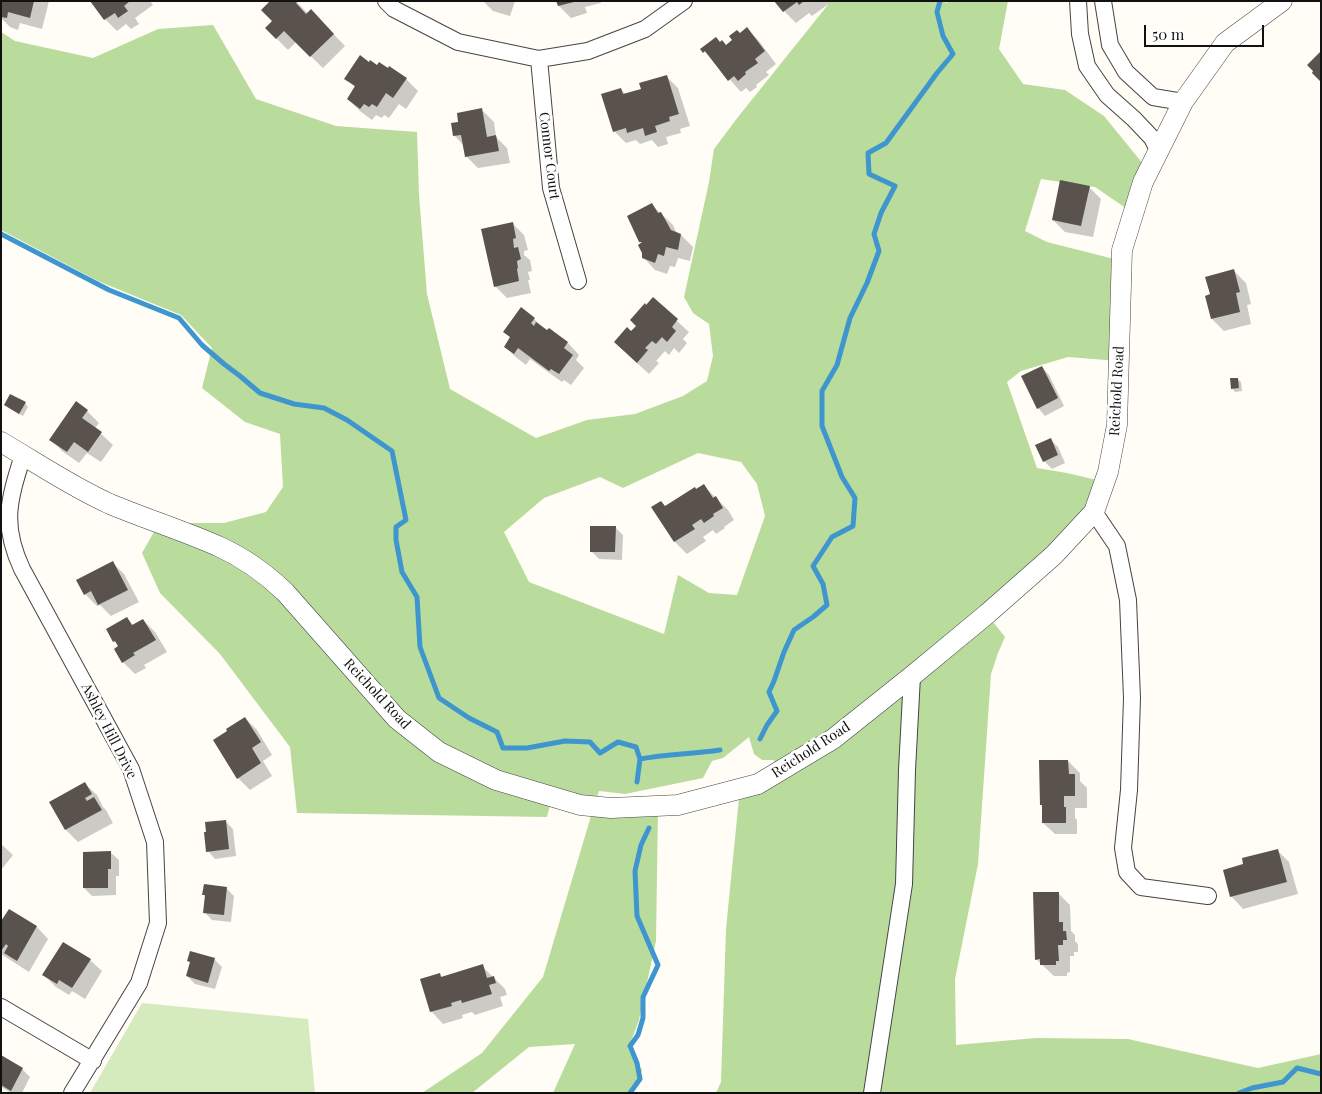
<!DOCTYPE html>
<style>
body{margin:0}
#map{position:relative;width:1322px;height:1094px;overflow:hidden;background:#fffdf5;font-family:"Playfair Display",serif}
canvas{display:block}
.frame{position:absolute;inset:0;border:2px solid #111;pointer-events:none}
.scale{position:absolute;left:1144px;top:25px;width:120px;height:22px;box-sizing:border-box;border:2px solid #111;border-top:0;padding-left:6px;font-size:15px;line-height:18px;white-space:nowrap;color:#111;-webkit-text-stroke:4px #fff;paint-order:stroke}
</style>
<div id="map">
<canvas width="1322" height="1094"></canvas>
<div class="frame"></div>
<div class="scale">50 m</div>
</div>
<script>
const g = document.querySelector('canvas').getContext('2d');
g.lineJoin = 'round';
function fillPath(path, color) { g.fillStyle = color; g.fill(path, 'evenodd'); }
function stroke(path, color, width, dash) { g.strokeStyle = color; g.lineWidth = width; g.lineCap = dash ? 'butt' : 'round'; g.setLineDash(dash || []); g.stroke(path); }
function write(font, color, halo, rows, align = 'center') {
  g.font = font + ' "Playfair Display",serif'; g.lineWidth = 5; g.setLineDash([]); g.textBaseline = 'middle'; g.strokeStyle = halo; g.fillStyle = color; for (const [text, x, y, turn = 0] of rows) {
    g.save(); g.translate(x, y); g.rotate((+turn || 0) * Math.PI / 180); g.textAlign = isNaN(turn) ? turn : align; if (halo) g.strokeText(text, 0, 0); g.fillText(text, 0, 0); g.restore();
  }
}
fillPath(new Path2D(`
 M142,1003L308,1019L315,1093H90Z`), '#d5ebbd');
fillPath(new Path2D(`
 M831,1H944L946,3L949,1H1008L999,49L1023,84L1065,90L1104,116L1148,170L1133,213L1095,187L1041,179L1025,231L1047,242L1122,261L1119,361L1068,357L1021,371L1007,382L1037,468L1067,473L1105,482L1094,512L987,614L1005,637L998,653L991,674L978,864L955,979L956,1045L1036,1038L1128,1039L1258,1068L1321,1054V1093H716L721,1082L726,929L740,788L778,771L774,760H762L754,754L749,737L723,758L712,761L703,778L625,794L599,791L595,806H658L656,941L639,1020L628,1049L642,1070L632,1093H553L575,1044L529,1047L472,1093H422L482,1053L543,977L594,806L552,797L547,817L297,813L290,747L220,654L160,593L142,553L159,523H224L266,512L283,487L280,434L245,422L202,388L212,348L181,315L98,281L1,230V32L15,41L93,58L158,29L213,25L256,99L336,126L417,132L419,195L427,294L450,389L536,438L587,420L635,414L683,396L707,381L713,356L709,324L693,313L684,297L709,182L714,149L738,117ZM698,453L741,462L757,484L765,516L737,595L709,593L678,575L664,634L529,582L504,532L544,498L600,477L623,488Z`), '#b9dc9c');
fillPath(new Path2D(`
 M1,1H49L42,29L20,23L18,30L10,27L1,18Z
 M92,1H150L153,5L135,18L139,24L131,29L126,24L117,31L105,19Z
 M296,1L308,14L323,23L345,46L323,68L296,42L288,50L266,28Z
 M483,1H515L510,16L493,11Z
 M558,1H600L601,3L585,7L587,13L571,18L559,6Z
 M776,1H829L830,3L812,16L809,13L796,23L784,11Z
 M747,29L759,41L776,64L766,72L769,75L756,85L757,87L750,92L746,88L741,92L702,49L720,43L726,46Z
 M369,63L406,79L418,91L406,109L399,104L389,118L384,115L382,118L376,115L372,120L360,111L348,99L356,88L346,79Z
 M666,76L678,88L690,126L680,129L681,133L666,137L668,144L658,147L652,140L640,144L636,140L626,143L614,131L621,89L626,95L642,89Z
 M482,110L494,122L496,137L507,148L510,163L478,168L466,156L464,146L454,135L460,123Z
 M1089,187L1101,199L1093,237L1065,232L1053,220Z
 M652,205L673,225L677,234L681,235L693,247L690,261L678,258L675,267L670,266L667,274L655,270L643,257V244L640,241Z
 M512,223L524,235L528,250L524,251V255L530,260L532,271L528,272L530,280H528L531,293L507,298L495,286Z
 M1234,271L1246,283L1251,304L1247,305L1251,324L1224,331L1212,319L1211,295Z
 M653,299L689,332L683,339L687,343L679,353L674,348L669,355L665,351L656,361L659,363L649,374L627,354L631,333L637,326L646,306Z
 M534,319L548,332L549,330L568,343L579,355L576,360L584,368L571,385L564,380L562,382L530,359L526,365L517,358L505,347L511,338L505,332Z
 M1042,367L1049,375L1064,406L1045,416L1038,408Z
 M1237,379L1241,382L1242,391L1235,392L1232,388Z
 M25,403L28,407L23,416L9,408L6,405Z
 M87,411L99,423L95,428L113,445L101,462L87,453L79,463L62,451L51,439Z
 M1051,440L1058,447L1065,463L1052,469L1044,461Z
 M704,486L728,510L734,520L724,527L725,528L716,534L713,530L703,537L706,541L687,554L675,542L653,507H666Z
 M615,527L623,535L622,560L599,559L591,551Z
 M112,562L124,574L139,602L111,616L100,605L97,606L85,594Z
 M127,619L134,626L143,620L155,632L167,652L144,665L146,668L135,674L123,662L120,647L114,641Z
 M245,718L257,730L272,755L263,761L272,776L250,790L238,778Z
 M1068,761L1080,773V781L1087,788V808H1075V818L1077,820V834H1055L1043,823V807L1041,805Z
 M85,784L97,795L103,807L106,810L113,823L78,842L66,830L51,802Z
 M225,821L233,829L236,856L215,859L208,851V833Z
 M1,844L13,855L1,870Z
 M1277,850L1289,862L1298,894L1243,909L1232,897L1224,871L1245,865Z
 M111,853L119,860V876H116V895L92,896L84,888Z
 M226,888L234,896L231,922L212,920L204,912L206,897L204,895Z
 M1058,893L1070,905L1071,931L1075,935V941L1078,944V952H1074V956H1070V972L1067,973V976H1054L1036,959Z
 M1,924L37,927L48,939L29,972L1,954Z
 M214,959L222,967L215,989L195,984L187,976L191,963L189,961Z
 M90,960L102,971L85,999L72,991L69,995L56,987L44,975Z
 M482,966L505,989L507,995L500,997L503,1006L475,1015L472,1012L462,1015L463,1018L443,1024L432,1012L422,980L439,974L443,978Z
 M1,1057L22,1069L30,1077L22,1093H11L1,1087Z`), '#0003');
stroke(new Path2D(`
 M1,234L109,290L179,318L202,345L224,364L240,376L260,393L294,404L324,408L347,420L392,451L406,520L396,527V540L402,572L417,597L420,647L439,698L469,718L497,732L503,748H527L565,741L590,742L600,753L618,742L636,747L640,759L637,782
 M760,739L767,725L777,711L769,692L774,681L784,652L794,630L813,617L827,605L823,584L813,566L832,537L853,526L855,498L842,477L822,426V391L837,365L850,318L867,283L879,251L874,234L881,213L895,186L869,174L868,153L886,143L937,73L953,54L943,36L937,12L940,1
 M640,759C667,754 693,754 720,750
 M630,1093L640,1079L637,1063L630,1046L638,1035L643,1018V997L658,965L637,916L635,871L641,845L649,828
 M1239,1093L1252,1088L1283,1082L1297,1068L1321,1074`), '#3f96cf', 5);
fillPath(new Path2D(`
 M1,1H34L30,18L8,12L7,18L1,17Z
 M90,1H130L124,6L128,11L118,18L115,13L104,20Z
 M270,1H298L296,3L306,14L311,9L334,34L310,57L284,31L276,39L265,28L272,21L261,10Z
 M556,1H574V2L558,6Z
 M774,1H804L799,5L797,2L783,12Z
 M747,27L765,51L755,59L758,63L745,72L746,74L738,81L734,76L728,81L705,51L703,53L700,49L716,37L720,42L722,40L726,45L732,40L729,36L737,30L740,33Z
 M1321,51V82L1312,73L1313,71L1307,65Z
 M360,55L369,62L370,60L377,65L379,62L388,68L389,66L407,78L393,98L386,93L377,107L372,104L369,107L364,104L360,109L347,99L355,86L344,79Z
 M667,75L679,114L669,117L670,121L655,126L657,132L645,136L643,128L627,133L626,128L613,132L601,94L621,88L623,94L641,89L639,83Z
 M482,108L487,137L496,135L499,151L465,157L461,135L453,136L451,123L458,122L457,113Z
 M1060,180L1090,186L1081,226L1052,220Z
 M652,203L658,213L661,212L671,230L681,234L678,250L666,247L664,256L658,254L655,263L642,258V253L638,245L642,242H639L627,216Z
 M513,222L516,238L513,239L514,248L518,247L521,259L517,261L518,268L517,269L519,281L494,287L481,229Z
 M1234,269L1240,292L1236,293L1240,312L1211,319L1205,296L1210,294L1205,277Z
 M653,297L678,319L672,327L676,331L667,342L662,337L656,344L652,341L645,348L648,350L637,363L614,342L627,327L631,331L636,326L630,320L645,303L646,305Z
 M521,307L535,318L531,323L534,326L536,322L547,330L549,328L568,342L564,348L573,355L559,374L551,369L549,371L518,348L514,354L504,347L510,337L503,332Z
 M1042,366L1058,398L1037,409L1021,376Z
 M1230,378H1238L1239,388L1231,389Z
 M10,394L26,402L19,414L4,405Z
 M76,401L88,410L82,418L102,432L88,452L74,442L67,452L49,440Z
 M1051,438L1058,455L1043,462L1035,445Z
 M704,484L713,498L716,496L723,508L713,514L714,516L704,523L701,519L692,525L695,529L674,542L651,507L661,501L665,506L695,487L696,489Z
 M590,526H616L615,552H590Z
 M113,561L128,590L98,605L91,591L84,595L76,580Z
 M127,617L132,625L143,619L156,640L133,653L135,655L122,663L114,649L118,646L115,641L113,642L106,629Z
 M245,717L261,742L252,748L261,763L237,779L213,740L227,731L226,729Z
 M1039,760H1068L1069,774H1075V796H1064V807H1066V823H1042V805H1040Z
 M85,782L92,794L85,798L87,801L94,797L102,810L65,830L49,802Z
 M226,820L229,849L206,852L204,832H206L205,822Z
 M1278,849L1287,882L1230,897L1223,870L1243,864L1242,858Z
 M111,851V869H108V888H83V852Z
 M204,884L227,887L224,915L203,913L205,895H202Z
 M1033,892H1059V922H1063V931H1066L1067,940H1063V945H1058L1059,961H1056V965H1040V959L1035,960Z
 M9,909L37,926L17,961L4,953L8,946L6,944L1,951V921Z
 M63,942L91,959L72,988L59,980L57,984L42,975Z
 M190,951L215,958L208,983L186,976L190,962L187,961Z
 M483,964L487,978L494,976L496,983L489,985L492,994L462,1003L461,1000L451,1003L452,1006L430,1012L420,979L440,973L441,977Z
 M1,1055L23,1068L11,1091L1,1085Z`), '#5a524d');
const minor = new Path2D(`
 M386,1L394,9L458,42L539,59L588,51L645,29L684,1
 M1078,1L1080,34L1087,66L1107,95L1134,119L1152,138L1158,150
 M1103,1L1110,45L1126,72L1153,97L1183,102
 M539,59L551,188L578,281
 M23,455C9,500 1,524 22,569L131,769L155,842L158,923L139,983L72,1093
 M1094,512L1117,546L1128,600L1132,698L1129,790L1123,848L1127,872L1141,887L1208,896
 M1,1007L93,1061
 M872,1093L904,884L907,770L912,676`);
const tertiary = new Path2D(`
 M1,442C37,463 72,487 110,504C146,519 184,531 220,547C244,558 266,574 285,592L397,719L439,752L496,780L580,805L611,808L678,805L758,784L833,739L912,676L987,614L1054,555L1094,512L1108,472L1117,425L1122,250L1143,182L1183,102L1225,43L1282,1`);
stroke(minor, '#444', 18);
stroke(tertiary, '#444', 21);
stroke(minor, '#fff', 16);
stroke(tertiary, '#fff', 20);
write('14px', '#111', '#fff', [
 ["Connor Court",549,156,83],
 ["Reichold Road",1117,391,-87],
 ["Reichold Road",377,694,47],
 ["Ashley Hill Drive",109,731,63],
 ["Reichold Road",811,750,-33]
]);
</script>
